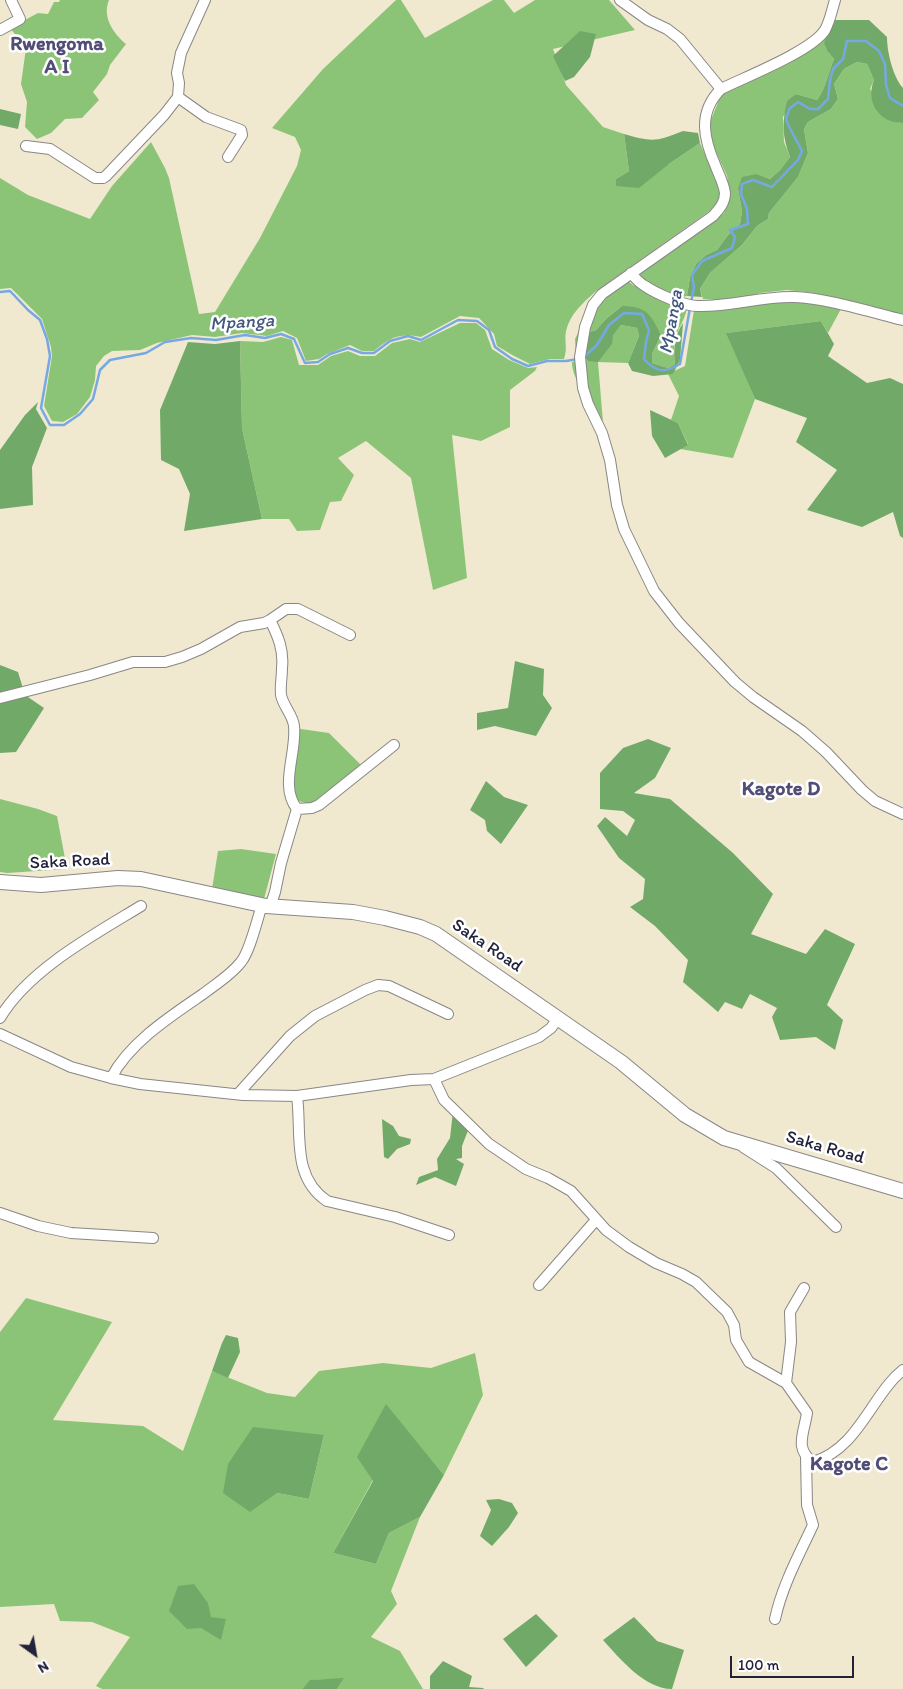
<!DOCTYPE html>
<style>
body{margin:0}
#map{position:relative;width:903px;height:1689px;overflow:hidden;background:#f0e9d0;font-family:Itim,sans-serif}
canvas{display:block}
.north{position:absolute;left:10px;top:1629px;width:50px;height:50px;-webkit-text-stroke:4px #fff;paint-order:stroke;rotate:148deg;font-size:14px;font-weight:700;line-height:20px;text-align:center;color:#22223b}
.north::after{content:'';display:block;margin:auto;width:18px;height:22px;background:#22223b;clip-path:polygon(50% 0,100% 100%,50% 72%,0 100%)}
.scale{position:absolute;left:730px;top:1656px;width:124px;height:22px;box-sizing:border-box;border:2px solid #22223b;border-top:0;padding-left:6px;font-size:15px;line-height:18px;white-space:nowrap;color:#22223b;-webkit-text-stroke:4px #fff;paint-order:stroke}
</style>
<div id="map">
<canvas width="903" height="1689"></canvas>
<div class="north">N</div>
<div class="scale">100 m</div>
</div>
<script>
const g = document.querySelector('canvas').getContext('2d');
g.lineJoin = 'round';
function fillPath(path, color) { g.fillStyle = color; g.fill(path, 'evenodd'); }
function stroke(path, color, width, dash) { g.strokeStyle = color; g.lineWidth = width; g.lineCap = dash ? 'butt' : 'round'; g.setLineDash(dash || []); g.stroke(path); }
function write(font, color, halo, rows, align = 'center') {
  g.font = font + ' Itim,sans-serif'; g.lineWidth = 5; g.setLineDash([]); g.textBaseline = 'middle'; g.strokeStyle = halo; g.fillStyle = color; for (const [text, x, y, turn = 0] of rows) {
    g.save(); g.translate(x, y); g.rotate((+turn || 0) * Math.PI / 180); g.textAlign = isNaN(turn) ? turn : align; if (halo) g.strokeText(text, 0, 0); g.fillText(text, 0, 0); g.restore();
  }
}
fillPath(new Path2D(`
 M60,0H109C102,17 113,33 126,44L110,65L107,74L93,92L99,100L82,118L65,119L51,133L37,139L25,127L27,102L21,84L26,48L10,28L38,13L48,14L54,2H59Z
 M396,0H401L425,38L493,0H504L514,13L535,0H609L635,30L553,49L566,85L603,127L624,134L629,171L616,179L669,164L700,143L719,186V200L712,209L595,292C583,303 570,314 566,331C564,341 568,347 564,359H550L530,364L514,356L497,346L494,334L479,318L460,316L421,337C399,333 391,337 374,351H362L350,345L327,354L319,359L306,361L297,338L283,331L267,336L242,333L215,337L192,335L157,343L140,350L112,351L104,356L96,366L95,380L90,397L77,414L63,422L52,421L44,406L52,356L51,347L42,319L11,288L0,289V178L28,195L90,219L112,186L151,142L165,168L169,178L199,314L215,312L260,238L297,166L301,150L295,137L272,128L323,69Z
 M834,20L828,52L834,59C828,73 826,88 817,100L796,94L783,117L784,142L790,157L780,170L770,179L757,174L738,189L742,211L740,224L728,235L717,250L706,255L696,264L690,277L687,296L683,297L650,285L640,277L641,270L724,213L730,194L727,176L712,143L710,122L721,95L733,86L795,58Z
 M857,62L867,64L874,80L870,89L898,123H903V316L814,293L787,290L760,293L735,301L703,299L700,289L710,273L742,245L757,226L768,219L769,213L798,177L808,153L804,129L808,122L831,109L838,99L834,84L844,69Z
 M627,280L633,285L687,309C684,320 682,322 678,331C673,340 674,355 675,364L668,368L652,363V354L661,335L622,306L607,318L596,330L579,335L576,356L575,339L582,325L597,303Z
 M786,298L842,307L828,333L821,321L727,333L755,399L733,458L680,449L688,444L678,423L671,420L679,396L668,374H673L674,371L685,366L694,310L734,309L761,301Z
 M460,323H476L485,330L492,349L509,360L528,368L537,367L535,371L510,390V427L481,441L452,435L467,578L433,590L411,478L366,441L338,458L354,475L341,501L330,502L320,530L297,531L289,519H262L242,428L240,341L263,342L281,337L292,340L299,365H318L331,356L348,351L360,356H375L392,343L410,339L420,342Z
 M621,325L637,328L639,336L628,363L598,362L603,422C594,407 571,379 572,362L585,359L588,361Z
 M294,728L329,733L361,765L314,805L294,800Z
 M0,799L38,809L57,816L67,869L7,873L0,872Z
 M241,849L276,854L264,899L212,889L218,851Z
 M26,1298L112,1322L53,1420L143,1426L183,1451L212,1371L267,1393L295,1397L319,1371L383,1363L431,1368L475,1353L483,1395L444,1475L386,1405L373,1480L333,1553L376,1564L389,1533L420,1517L391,1591L397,1604L371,1637L400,1651L423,1689H337L343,1679L311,1680L302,1689H102L96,1686L130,1637L92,1622L60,1621L54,1604L0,1607V1332ZM324,1435L309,1499L277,1493Z`), '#8cc477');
fillPath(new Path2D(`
 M834,20H869L887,37C887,52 893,77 903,88V123C879,123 865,102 874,80L867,64L857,62L844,69L834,84L838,99L831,109L808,122L804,129L808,153L798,177L769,213L768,219L757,226L742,245L710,273L700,289L702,297L687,296L690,277L696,264L706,255L717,250L728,235L740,224L742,211L738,189L742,177L757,174L770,179L780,170L790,157C782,136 782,122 787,101L796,94L817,100C826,88 828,73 834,59L828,52L824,43Z
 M580,31L596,34L590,57L574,77L565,81L553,56Z
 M0,109L21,114L18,129L0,125Z
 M683,131L698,133L700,143L669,164L639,188L616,186V179L629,171L624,134C652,142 656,142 683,131Z
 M622,306C647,306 651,315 661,335L652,354V363L668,368L675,364C673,349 675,335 683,323L680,360L673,374L653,376L632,371L628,363L639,336L637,328L621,325L613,335L612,344L598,362L588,361L580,354L579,335L596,330L607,318Z
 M821,321L834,344L828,356L867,383L890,378L903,384V538L900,536L893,512L862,527L807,510L837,470L796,442L807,418L755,399L726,333Z
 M240,341L242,428L262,519L184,531L190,494L179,469L161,460L160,410L188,342L215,344Z
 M38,402L36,409L47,428L32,467L33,505L0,509V450L25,415Z
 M650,410L678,423L688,445L665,458L652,436Z
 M515,661L544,669L543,695L552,708L536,736L495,726L477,730V713L508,708Z
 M0,665L18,672L25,695L44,708L16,752L0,753Z
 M648,739L671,748L655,778L634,793L670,799L733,853L773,894L751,934L806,954L825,929L855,944L827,1005L843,1020L835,1050L816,1037L780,1040L772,1017L777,1008L750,994L742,1009L725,1002L718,1012L683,982L688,960L655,926L630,907L643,899L645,879L619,858L597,826L605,817L627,836L635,820L623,811L600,809V773L623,748Z
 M486,781L504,797L528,805L501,844L487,831L485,820L470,810Z
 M453,1111L469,1128L462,1146V1158L456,1159L464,1164L456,1186L435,1177L416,1185L419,1177L438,1170L437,1159L450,1138Z
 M382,1119L393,1126L399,1136L411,1139L410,1144L397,1149L388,1159L384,1157Z
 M226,1335L238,1338L240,1352L228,1378L212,1371L222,1343Z
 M386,1404L444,1475L420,1517L389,1533L376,1564L333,1553L373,1481L357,1457Z
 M253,1427L324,1435L309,1499L277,1493L250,1512L223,1493L228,1464Z
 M499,1499L512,1503L518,1513L509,1527L492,1546L480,1536L491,1510L486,1500Z
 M194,1584L208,1603L211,1617L226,1619L221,1640L201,1628L187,1629L169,1611L178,1586Z
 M536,1614L558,1636L526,1667L503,1639Z
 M634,1617L657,1641L684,1650L672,1689C645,1689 620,1659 603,1640Z
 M443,1661L472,1676L469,1687L483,1688L484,1689H430V1676Z
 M344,1678L337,1689H302L310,1680Z`), '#71aa68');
stroke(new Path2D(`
 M0,292L10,291L28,310L40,320L47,339L50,356L41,408L50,425H64L80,414L93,399L100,370L110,360L146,353L165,342L191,338L216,340L245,335L265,338L281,334L294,339L305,363L318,362L330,354L348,348L362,353H374L390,341L408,336L421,340L458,320L477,321L489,330L495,347L512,359L528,366L547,361H566L578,359
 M691,303L694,287L692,275L702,261L732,248L735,237L730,230L748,224L747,209L741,194L742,184L753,180L772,187L798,160L802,151C797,140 789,130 786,118L790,108L798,102L810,109H818L828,99L830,80L833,69L843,59L847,41H866L879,51L885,64L886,85L890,98L903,106
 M584,357L597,345L609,325L624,313L642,314L649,330L646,342L644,359C657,373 664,373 680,364L690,308`), '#76a9e2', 2.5);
const street = new Path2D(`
 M620,0L648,20L667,29L680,39L721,89C697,113 704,140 716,167C719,175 724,184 725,193C725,203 719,209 713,216L602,294L593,305L585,327L580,357L583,388L588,404L602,433L610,460L617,505L624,529L654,591L679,623L735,682L753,697L802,731L826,752L862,790L875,801L903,814
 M0,30L20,19L11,0
 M721,89C745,77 812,51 825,30C830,21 832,10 835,0
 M178,97L206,117L241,130L242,135L228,157
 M26,146L50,149L95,178H103L106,176L164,115L178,97L179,83L177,73L181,53L205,0
 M631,273C635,278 639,283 645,286C657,294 684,306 698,306C730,307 762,296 794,297C826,298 871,312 903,320
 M270,620C278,636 284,650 282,668C282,677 280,686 281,695C283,706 293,715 294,726C297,753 279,786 297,809
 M0,698L90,675L133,662H165L182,657L201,649L240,627L264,623L270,620L286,609H298L350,635
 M297,809L312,808L319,805L394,745
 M270,907L275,892L281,863L297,809
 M0,1018C28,970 95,934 141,906
 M0,1034L71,1067L111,1078L140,1084L243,1095L297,1096L411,1080L434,1079L539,1037L551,1028L559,1017
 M111,1078C130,1042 171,1016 203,994C216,984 231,975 241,962C250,951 257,920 262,905
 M434,1079L444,1100L489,1144L526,1169L548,1178L571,1191L606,1230L629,1247L656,1263L682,1274L696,1282L727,1312L734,1325L736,1340L749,1362L786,1383
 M238,1094L290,1036L315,1016L365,990L378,985L389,986L448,1014
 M297,1096C302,1133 291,1177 327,1201L395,1217L449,1235
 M743,1147L776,1168L836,1227
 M0,1213L38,1226L71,1233L153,1238
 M539,1285L596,1220
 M804,1288L790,1312L791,1342L786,1383L807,1413C804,1433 794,1449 813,1462C851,1451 866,1412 889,1384C893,1379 898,1374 903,1370
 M775,1619C782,1586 799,1555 813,1525L807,1505L806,1457`);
const secondary = new Path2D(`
 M0,882L41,885L118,878L141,879L266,906L353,912L385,918L420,927L436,934L621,1062L685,1115L724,1138L903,1191`);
stroke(street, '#898686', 12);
stroke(secondary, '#898686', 16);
stroke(street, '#fff', 10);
stroke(secondary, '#fff', 14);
write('18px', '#22223b', '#fff', [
 ["Saka Road",70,862,-3],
 ["Saka Road",487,946,34],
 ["Saka Road",825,1148,16]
]);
write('italic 19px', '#44587e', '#fff', [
 ["Mpanga",672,322,-80],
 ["Mpanga",242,323,-3]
]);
write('bold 20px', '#514d76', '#fff', [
 ["Rwengoma",57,45],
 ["A I",57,68],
 ["Kagote D",781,790],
 ["Kagote C",849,1465]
]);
</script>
